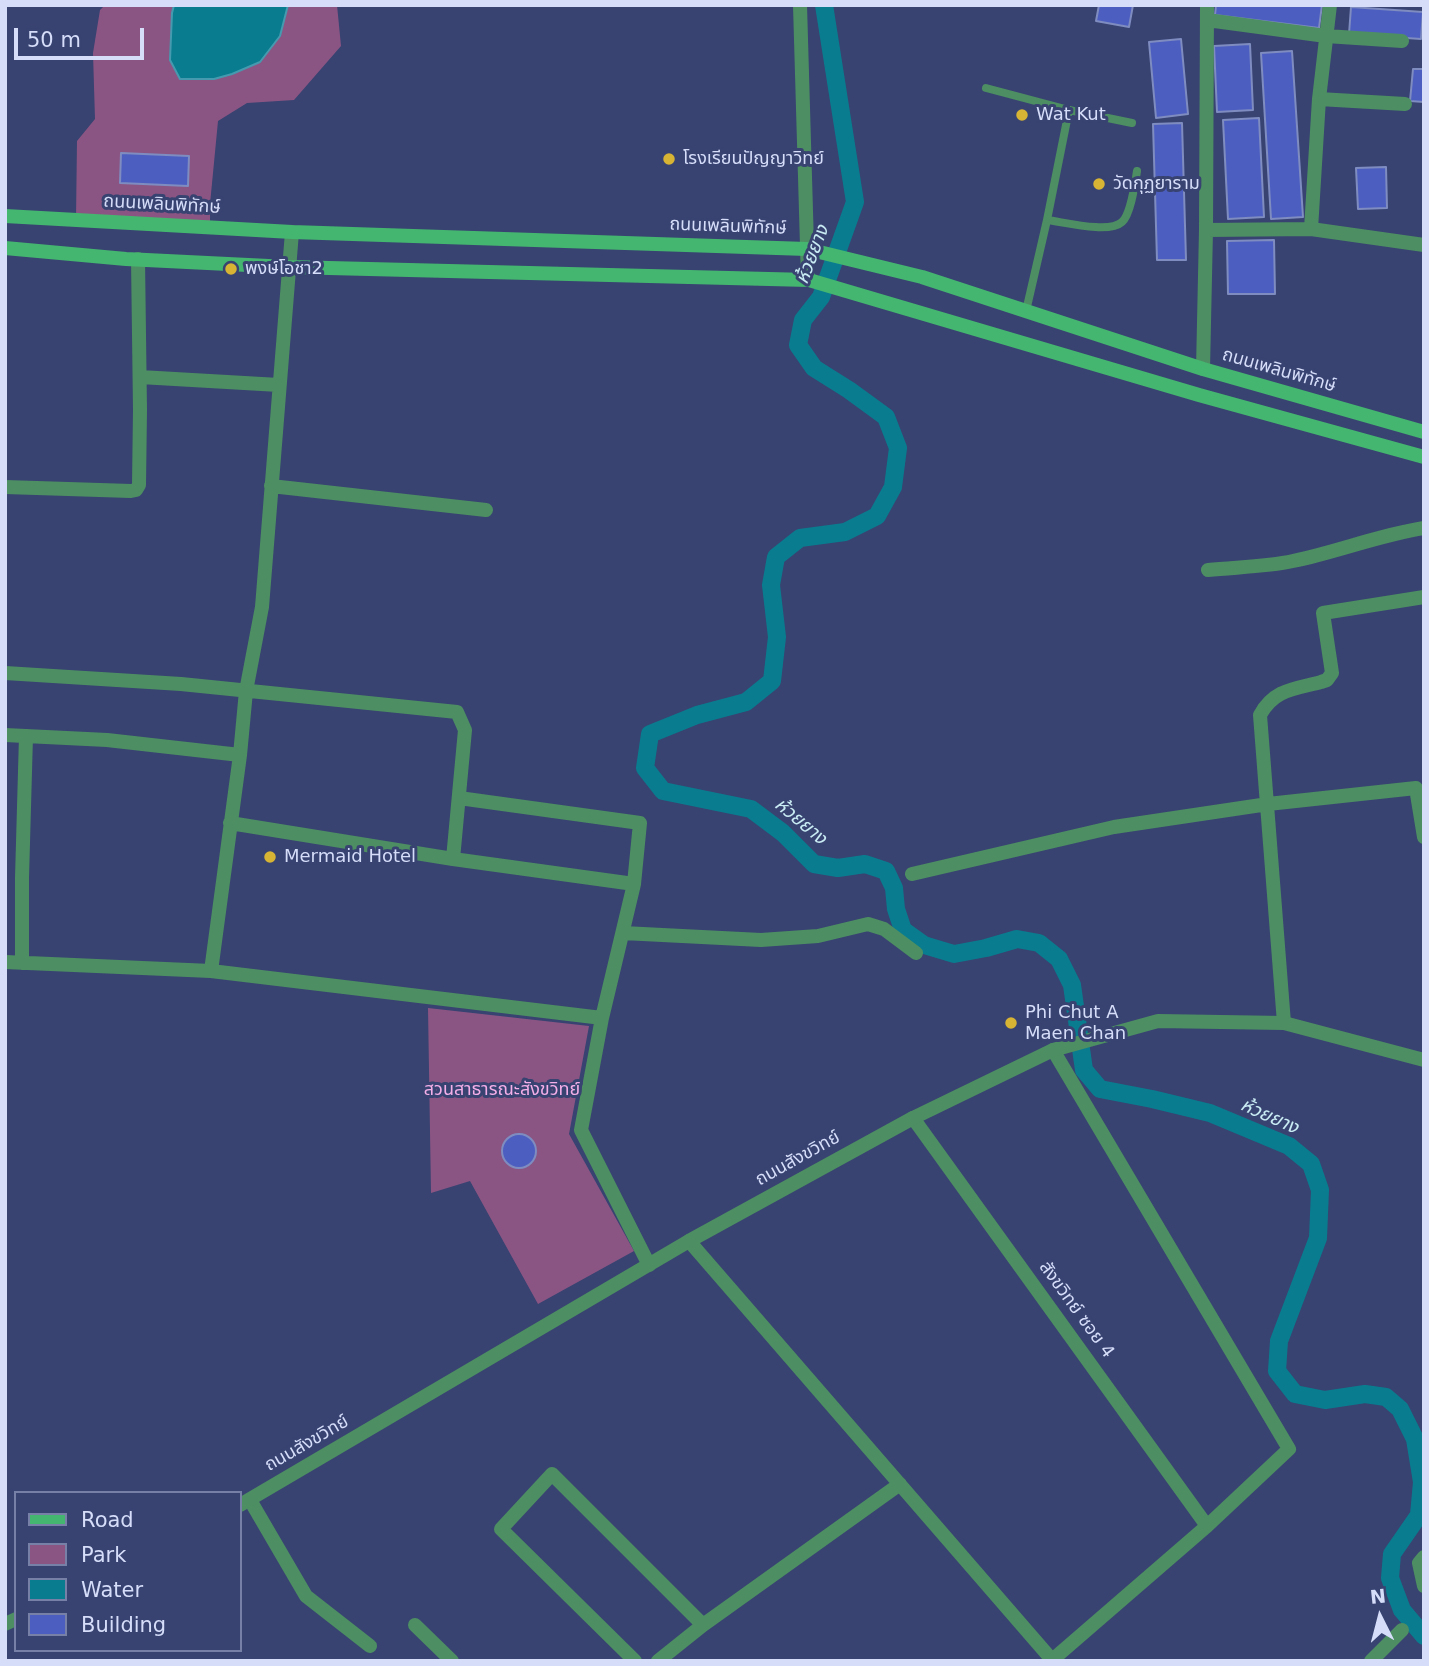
<!DOCTYPE html>
<meta charset="utf-8">
<style>
body{margin:0}
#map{position:relative;width:1429px;height:1666px;overflow:hidden;background:#384371;font-family:"DejaVu Sans",sans-serif}
canvas{display:block}
.frame{position:absolute;inset:0;border:7px solid #d5ddf9;pointer-events:none}
.legend{position:absolute;left:14px;top:1491px;width:228px;height:161px;box-sizing:border-box;background:#384371;border:2px solid #7781a7;margin:0;padding:9px 12px;list-style:none;font-size:21px;color:#d5ddf9}
.legend li{display:flex;align-items:center;gap:14px;height:35px}
.legend b{width:35px;border:2px solid #7781a7}
.north{position:absolute;left:1345px;top:1582px;width:70px;height:70px;-webkit-text-stroke:5px #384371;paint-order:stroke;rotate:354deg;font-size:19px;font-weight:700;line-height:28px;text-align:center;color:#d5ddf9}
.north::after{content:'';display:block;margin:auto;width:24px;height:32px;background:#d5ddf9;clip-path:polygon(50% 0,100% 100%,50% 72%,0 100%)}
.scale{position:absolute;left:14px;top:28px;width:130px;height:32px;box-sizing:border-box;border:4px solid #d5ddf9;border-top:0;padding-left:9px;font-size:21px;line-height:24px;white-space:nowrap;color:#d5ddf9;-webkit-text-stroke:5px #384371;paint-order:stroke}
</style>
<div id="map">
<canvas width="1429" height="1666"></canvas>
<div class="frame"></div>
<ul class="legend">
<li><b style="height:9px;background:#45b66f"></b>Road</li>
<li><b style="height:19px;background:#8b5583"></b>Park</li>
<li><b style="height:19px;background:#097d8f"></b>Water</li>
<li><b style="height:19px;background:#4d5ec1"></b>Building</li>
</ul>
<div class="north">N</div>
<div class="scale">50 m</div>
</div>
<script>
const g = document.querySelector('canvas').getContext('2d');
g.lineJoin = 'round';
function fillPath(path, color) { g.fillStyle = color; g.fill(path, 'evenodd'); }
function stroke(path, color, width, dash) { g.strokeStyle = color; g.lineWidth = width; g.lineCap = dash ? 'butt' : 'round'; g.setLineDash(dash || []); g.stroke(path); }
function write(font, color, halo, rows, align = 'center') {
  g.font = font + ' "DejaVu Sans","Noto Sans Thai",sans-serif'; g.lineWidth = 6; g.setLineDash([]); g.textBaseline = 'middle'; g.strokeStyle = halo; g.fillStyle = color; for (const [text, x, y, turn = 0] of rows) {
    g.save(); g.translate(x, y); g.rotate((+turn || 0) * Math.PI / 180); g.textAlign = isNaN(turn) ? turn : align; if (halo) g.strokeText(text, 0, 0); g.fillText(text, 0, 0); g.restore();
  }
}
fillPath(new Path2D(`
 M105,5H337L341,46L294,100L247,103L218,121L210,204V228L76,220L77,141L95,119L93,53L100,10Z
 M428,1008L589,1026L569,1134L634,1251L538,1304L470,1181L431,1193Z`), '#8b5583');
const water = new Path2D(`
 M174,5H288L280,36L260,62L232,74L214,79H180L170,60L172,13Z`);
fillPath(water, '#097d8f');
stroke(water, '#469aaf', 2);
stroke(new Path2D(`
 M824,5L855,202L821,297L803,320L798,345L814,368L849,390L886,417L898,448L893,487L877,516L845,532L800,538L776,557L771,585L777,637L772,681L746,702L697,715L650,734L645,768L663,791L751,809L783,833L814,864L838,868L865,864L886,871L894,888L896,909L903,930L924,945L954,954L986,948L1017,939L1039,943L1059,959L1072,985L1084,1070L1100,1089L1152,1099L1210,1113L1289,1146L1311,1164L1320,1190L1318,1238L1279,1341L1277,1371L1295,1394L1325,1400L1365,1394L1386,1397L1400,1409L1415,1439L1422,1482L1419,1515L1392,1554L1390,1578L1402,1610L1424,1636`), '#097d8f', 18);
const building = new Path2D(`
 M1099,5H1133L1129,27L1096,21Z
 M1216,5H1322L1319,28L1215,15Z
 M1351,7L1423,12L1421,39L1349,34Z
 M1181,39L1188,114L1156,118L1149,42Z
 M1250,44L1253,110L1217,112L1214,46Z
 M1292,51L1303,217L1271,219L1261,53Z
 M1413,69H1424V102L1410,101Z
 M1259,118L1264,217L1228,219L1223,120Z
 M1182,123L1186,260H1157L1153,124Z
 M121,153L189,156L188,186L120,183Z
 M1386,167L1387,208L1358,209L1356,168Z
 M1274,240L1275,294H1228L1227,241Z
 M502 1151a17 17 0 1 1 34 0a17 17 0 1 1-34 0Z`);
fillPath(building, '#4d5ec1');
stroke(building, '#7e8cc0', 2);
stroke(new Path2D(`
 M986,88L1069,110L1132,123
 M1047,220C1064,222 1109,234 1122,222C1131,214 1135,183 1137,171
 M1026,311L1047,220L1069,110`), '#4d8f62', 8);
stroke(new Path2D(`
 M1207,20L1326,36L1402,41
 M1319,99L1405,104
 M1311,229L1319,99L1330,5
 M1206,230L1311,229L1424,245
 M1203,369L1206,230L1207,5
 M140,377L279,385
 M271,486L486,510
 M5,487L131,491L136,490L139,485L140,410L138,259
 M1208,570C1236,567 1266,567 1293,561C1337,552 1379,535 1424,528
 M5,673L181,684L457,712L465,730L453,859
 M5,735L107,740L240,755
 M459,798L640,823L634,884L602,1018
 M230,823L453,859L634,884
 M912,874L1114,827L1268,804L1416,788L1424,837
 M623,933L761,940L818,936L868,924L884,929L916,953
 M5,962L211,971L602,1018L581,1130L649,1265
 M22,963V878L26,736
 M211,971L240,755L246,691L262,607L292,232
 M1284,1023L1260,715C1274,689 1295,689 1321,682L1327,680L1332,673L1323,613L1424,597
 M913,1118L1207,1526
 M689,1241L1053,1661
 M250,1500L306,1596L370,1646
 M1424,1557L1419,1563L1424,1586
 M415,1625L452,1661
 M635,1661L501,1529L552,1474L703,1625
 M658,1661L703,1625L900,1484
 M1051,1661L1207,1526L1289,1449L1053,1050
 M1371,1661L1402,1630`), '#4d8f62', 14);
stroke(new Path2D(`
 M800,5L808,280
 M240,1505L689,1241L913,1118L1053,1050L1158,1021L1284,1023L1424,1060
 M5,1624L16,1619`), '#4d8f62', 14);
stroke(new Path2D(`
 M5,216L292,232L807,249L922,277L1203,369L1424,432
 M5,248L126,259L289,267L809,280L1199,395L1424,457`), '#45b66f', 14);
for (const [x, y, r, color] of [
 [1022,115,7,"#d7b434"],
 [669,159,7,"#d7b434"],
 [1099,184,7,"#d7b434"],
 [231,269,7,"#d7b434"],
 [270,857,7,"#d7b434"],
 [1011,1023,7,"#d7b434"]
]) { const dot = new Path2D(); dot.arc(x, y, r, 0, 2 * Math.PI); g.fillStyle = color; g.fill(dot); stroke(dot, '#384371', 2.5); }
write('18px', '#d5ddf9', '#384371', [
 ["Wat Kut",1036,115],
 ["โรงเรียนปัญญาวิทย์",683,159],
 ["วัดกุฏยาราม",1113,184],
 ["พงษ์โอชา2",245,269],
 ["Mermaid Hotel",284,857],
 ["Phi Chut A",1025,1013],
 ["Maen Chan",1025,1034]
], 'left');
write('18px', '#d5ddf9', '#384371', [
 ["ถนนเพลินพิทักษ์",162,205,3],
 ["ถนนเพลินพิทักษ์",728,227,2],
 ["ถนนเพลินพิทักษ์",1279,371,16],
 ["ถนนสังขวิทย์",798,1159,-29],
 ["สังขวิทย์ ซอย 4",1076,1310,54],
 ["ถนนสังขวิทย์",307,1444,-30]
]);
write('18px', '#f4aee8', '#384371', [
 ["สวนสาธารณะสังขวิทย์",502,1090]
]);
write('italic 19px', '#c9ebf3', '#384371', [
 ["ห้วยยาง",813,255,-69],
 ["ห้วยยาง",800,822,40],
 ["ห้วยยาง",1269,1117,24]
]);
</script>
